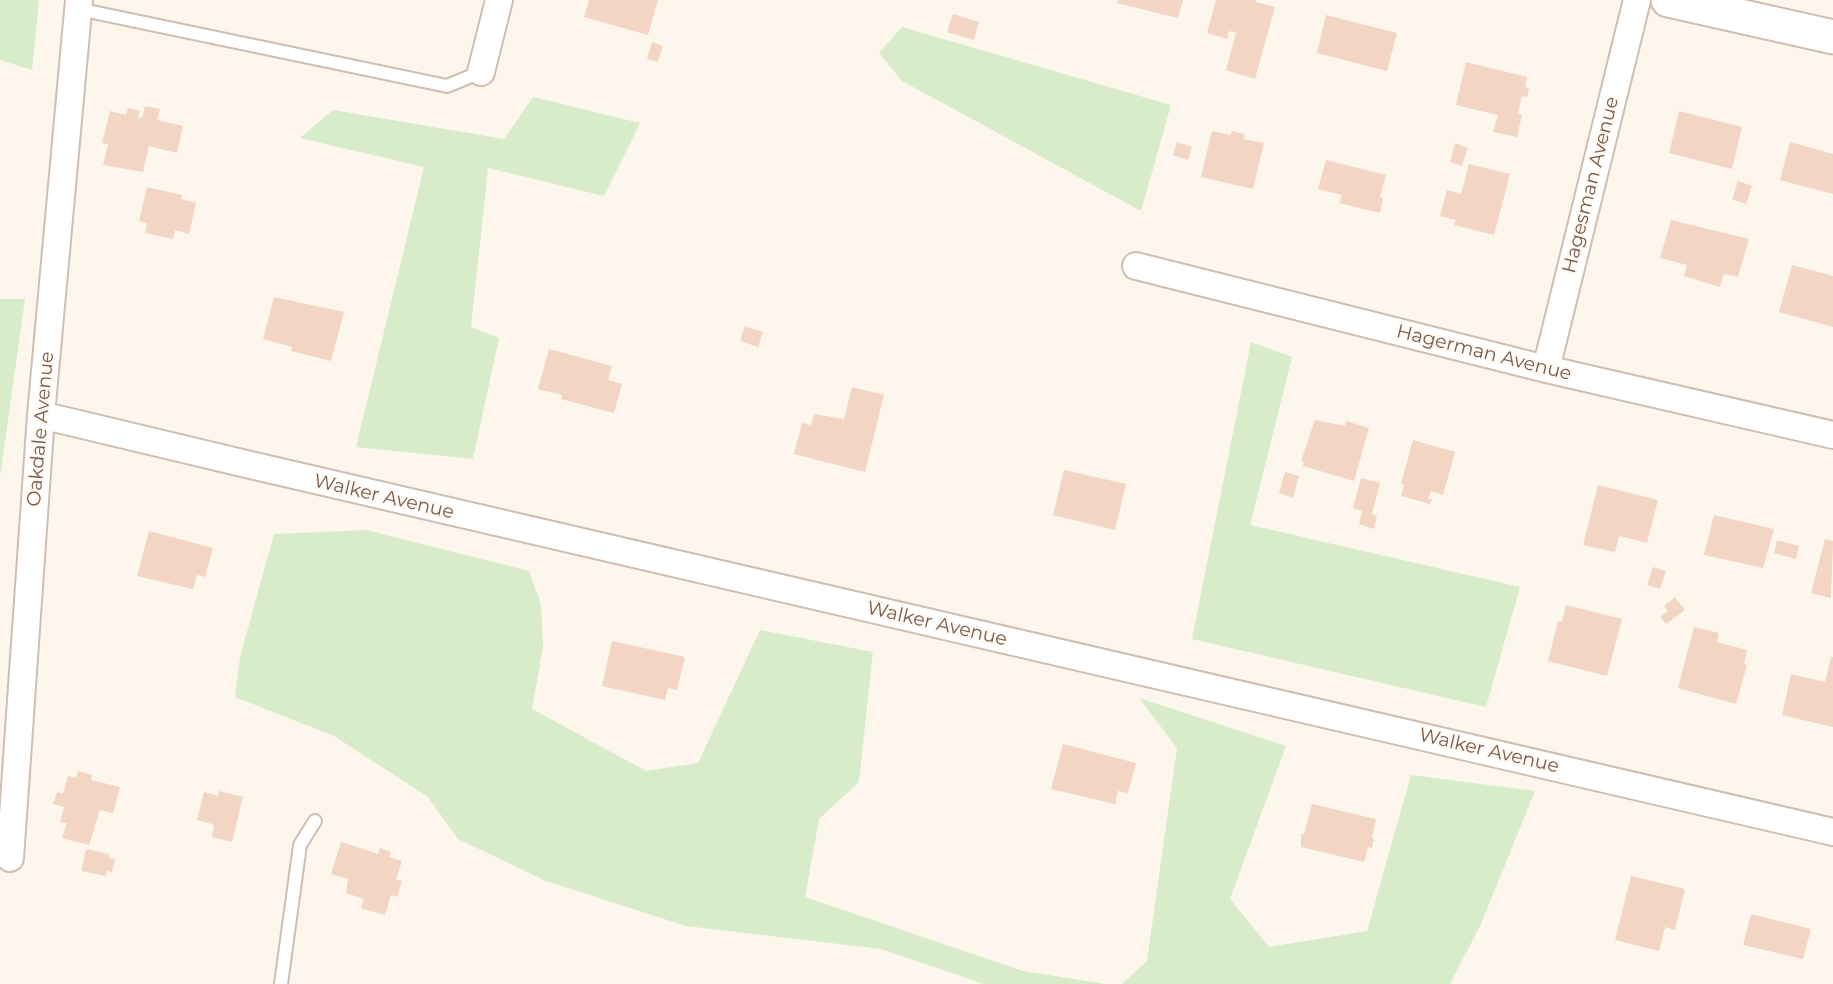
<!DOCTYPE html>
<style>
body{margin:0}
canvas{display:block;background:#fdf6ec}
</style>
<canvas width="1833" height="984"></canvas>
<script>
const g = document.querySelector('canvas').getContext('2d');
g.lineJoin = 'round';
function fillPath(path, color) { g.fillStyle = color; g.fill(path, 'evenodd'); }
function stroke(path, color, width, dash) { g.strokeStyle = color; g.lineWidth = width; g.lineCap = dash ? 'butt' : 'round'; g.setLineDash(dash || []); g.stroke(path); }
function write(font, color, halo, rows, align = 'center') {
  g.font = font + ' Montserrat,sans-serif'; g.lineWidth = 5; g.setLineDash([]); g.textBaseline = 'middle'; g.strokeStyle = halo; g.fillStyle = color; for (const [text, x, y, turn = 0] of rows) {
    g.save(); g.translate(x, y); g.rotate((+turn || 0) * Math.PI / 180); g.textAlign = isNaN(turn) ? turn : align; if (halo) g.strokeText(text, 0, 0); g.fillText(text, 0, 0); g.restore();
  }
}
fillPath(new Path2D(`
 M0,0H39L32,70L0,60Z
 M902,27L1171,105L1141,211L902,81L879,53Z
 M533,97L640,123L604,196L488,168L471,327L499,338L473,459L356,447L424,167L300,138L333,110L504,139Z
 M0,299H25L0,477Z
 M1251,342L1292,357L1250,525L1520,587L1486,707L1192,639Z
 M367,530L529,571L541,604L543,647L532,709L646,771L698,763L760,630L873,652L859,782L819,819L805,897L1023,971L1105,984H984L881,949L686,926L546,881L458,839L428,797L334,736L235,697L240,657L274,534Z
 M1139,698L1286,746L1230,899L1269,947L1367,931L1411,775L1535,791L1481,924L1450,984H1122L1147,961L1177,748Z`), '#d8ecc9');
fillPath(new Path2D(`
 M589,0H658L648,35L584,17Z
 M1118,0H1183L1178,18L1117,3Z
 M1216,0H1256V2L1275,7L1255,79L1226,70L1236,33L1229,31L1227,39L1207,33Z
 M953,14L979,22L974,40L947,32Z
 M1326,15L1397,33L1387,71L1317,53Z
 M652,42L663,46L658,62L647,59Z
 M1466,62L1527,77L1525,87L1529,88L1527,97L1522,96L1518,114L1522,115L1517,137L1493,132L1498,115L1456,105Z
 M145,106L160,109L157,120L183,126L177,153L149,146L143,172L103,165L108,144L102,143L110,111L126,115L128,108L140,111L138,117L142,118Z
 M1679,111L1742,127L1732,169L1669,153Z
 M1212,131L1230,135L1232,131L1245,134L1243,139L1264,143L1253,189L1201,177Z
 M1177,142L1192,147L1188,160L1173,155Z
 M1790,142L1833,154V194L1780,180Z
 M1455,143L1468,148L1462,166L1450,162Z
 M1326,160L1386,175L1380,197L1383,198L1380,213L1339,203L1342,195L1318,189Z
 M1469,164L1510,174L1494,235L1454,225L1456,220L1440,216L1447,190L1461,194Z
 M1738,181L1752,186L1746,204L1732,199Z
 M147,187L182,195L181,199L196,203L189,234L175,230L173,239L145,233L147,223L139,221Z
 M1671,220L1749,239L1738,277L1724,274L1720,287L1684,276L1687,265L1660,258Z
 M1792,265L1833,276V327L1779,312Z
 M274,297L344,312L331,361L291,351L292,347L263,339Z
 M745,326L763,332L758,347L740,341Z
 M549,349L612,366L608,380L622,384L614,413L561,399L562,395L538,389Z
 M852,387L884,395L865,472L794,454L802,423L811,425L814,414L844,419Z
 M1315,420L1345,426L1346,421L1369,428L1354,481L1303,466L1304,462L1301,461Z
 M1413,440L1455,452L1443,495L1431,491L1428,499H1432L1430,504L1401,496L1404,485L1401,484Z
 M1064,470L1126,484L1115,530L1053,515Z
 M1285,472L1299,476L1293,498L1279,493Z
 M1361,478L1380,483L1372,514L1377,516L1374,529L1359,524L1362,511L1353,508Z
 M1598,485L1658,500L1647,543L1619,536L1615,552L1583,545Z
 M1714,515L1774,529L1763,568L1704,555Z
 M149,531L213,548L205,577L197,575L193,589L137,576Z
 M1825,539L1833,541L1831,598L1811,593Z
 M1777,540L1799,546L1796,559L1774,553Z
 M1653,567L1666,571L1660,589L1647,585Z
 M1675,597L1685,610L1666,624L1660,617L1668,611L1664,606Z
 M1566,605L1622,619L1607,676L1548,661L1558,621L1562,622Z
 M1694,627L1719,633L1717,642L1747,650L1744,664L1747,665L1736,704L1678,688Z
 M612,641L685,657L677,690L668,688L665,700L602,686Z
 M1831,657H1833V727L1782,715L1791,674L1825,682Z
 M1063,744L1136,763L1128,793L1118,791L1115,804L1051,789Z
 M78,771L92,775L91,780L120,787L113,813L100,810L89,845L62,838L67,823L60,822L64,807L53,804L57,792L63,794L68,776L76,778Z
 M219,791L243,797L232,842L212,837L214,826L212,824L197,820L204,792L218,796Z
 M1312,804L1376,819L1372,838L1374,839L1372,848L1368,847L1364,862L1301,847V834H1304Z
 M341,842L378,854L380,848L391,852L389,857L402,861L396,879L402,881L397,897L391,895L385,915L361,908L364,899L346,893L348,879L331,874Z
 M86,849L109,854V858L115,859L112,872L107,871L106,876L81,871Z
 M1631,876L1685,889L1675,930L1665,927L1659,951L1615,940Z
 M1751,914L1811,929L1803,959L1743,945Z`), '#f3d5c3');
const service = new Path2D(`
 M78,9L447,86L481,72
 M281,984L300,845L315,821`);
const minor = new Path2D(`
 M481,72L499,0
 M1136,266L1546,369L1833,435
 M1546,369L1637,0
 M41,415C637,559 1236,690 1833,832
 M10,858L41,415L79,0`);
const tertiary = new Path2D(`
 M1668,0L1833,37`);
stroke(service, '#d1beb0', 16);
stroke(minor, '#d1beb0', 30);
stroke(tertiary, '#d1beb0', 37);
stroke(service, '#fff', 12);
stroke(minor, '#fff', 26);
stroke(tertiary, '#fff', 33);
write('19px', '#7a5c4d', '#fffaf3', [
 ["Hagesman Avenue",1591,185,-76],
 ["Hagerman Avenue",1484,353,14],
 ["Oakdale Avenue",41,429,-85],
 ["Walker Avenue",384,497,13],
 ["Walker Avenue",937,624,13],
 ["Walker Avenue",1489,751,13]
]);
</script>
